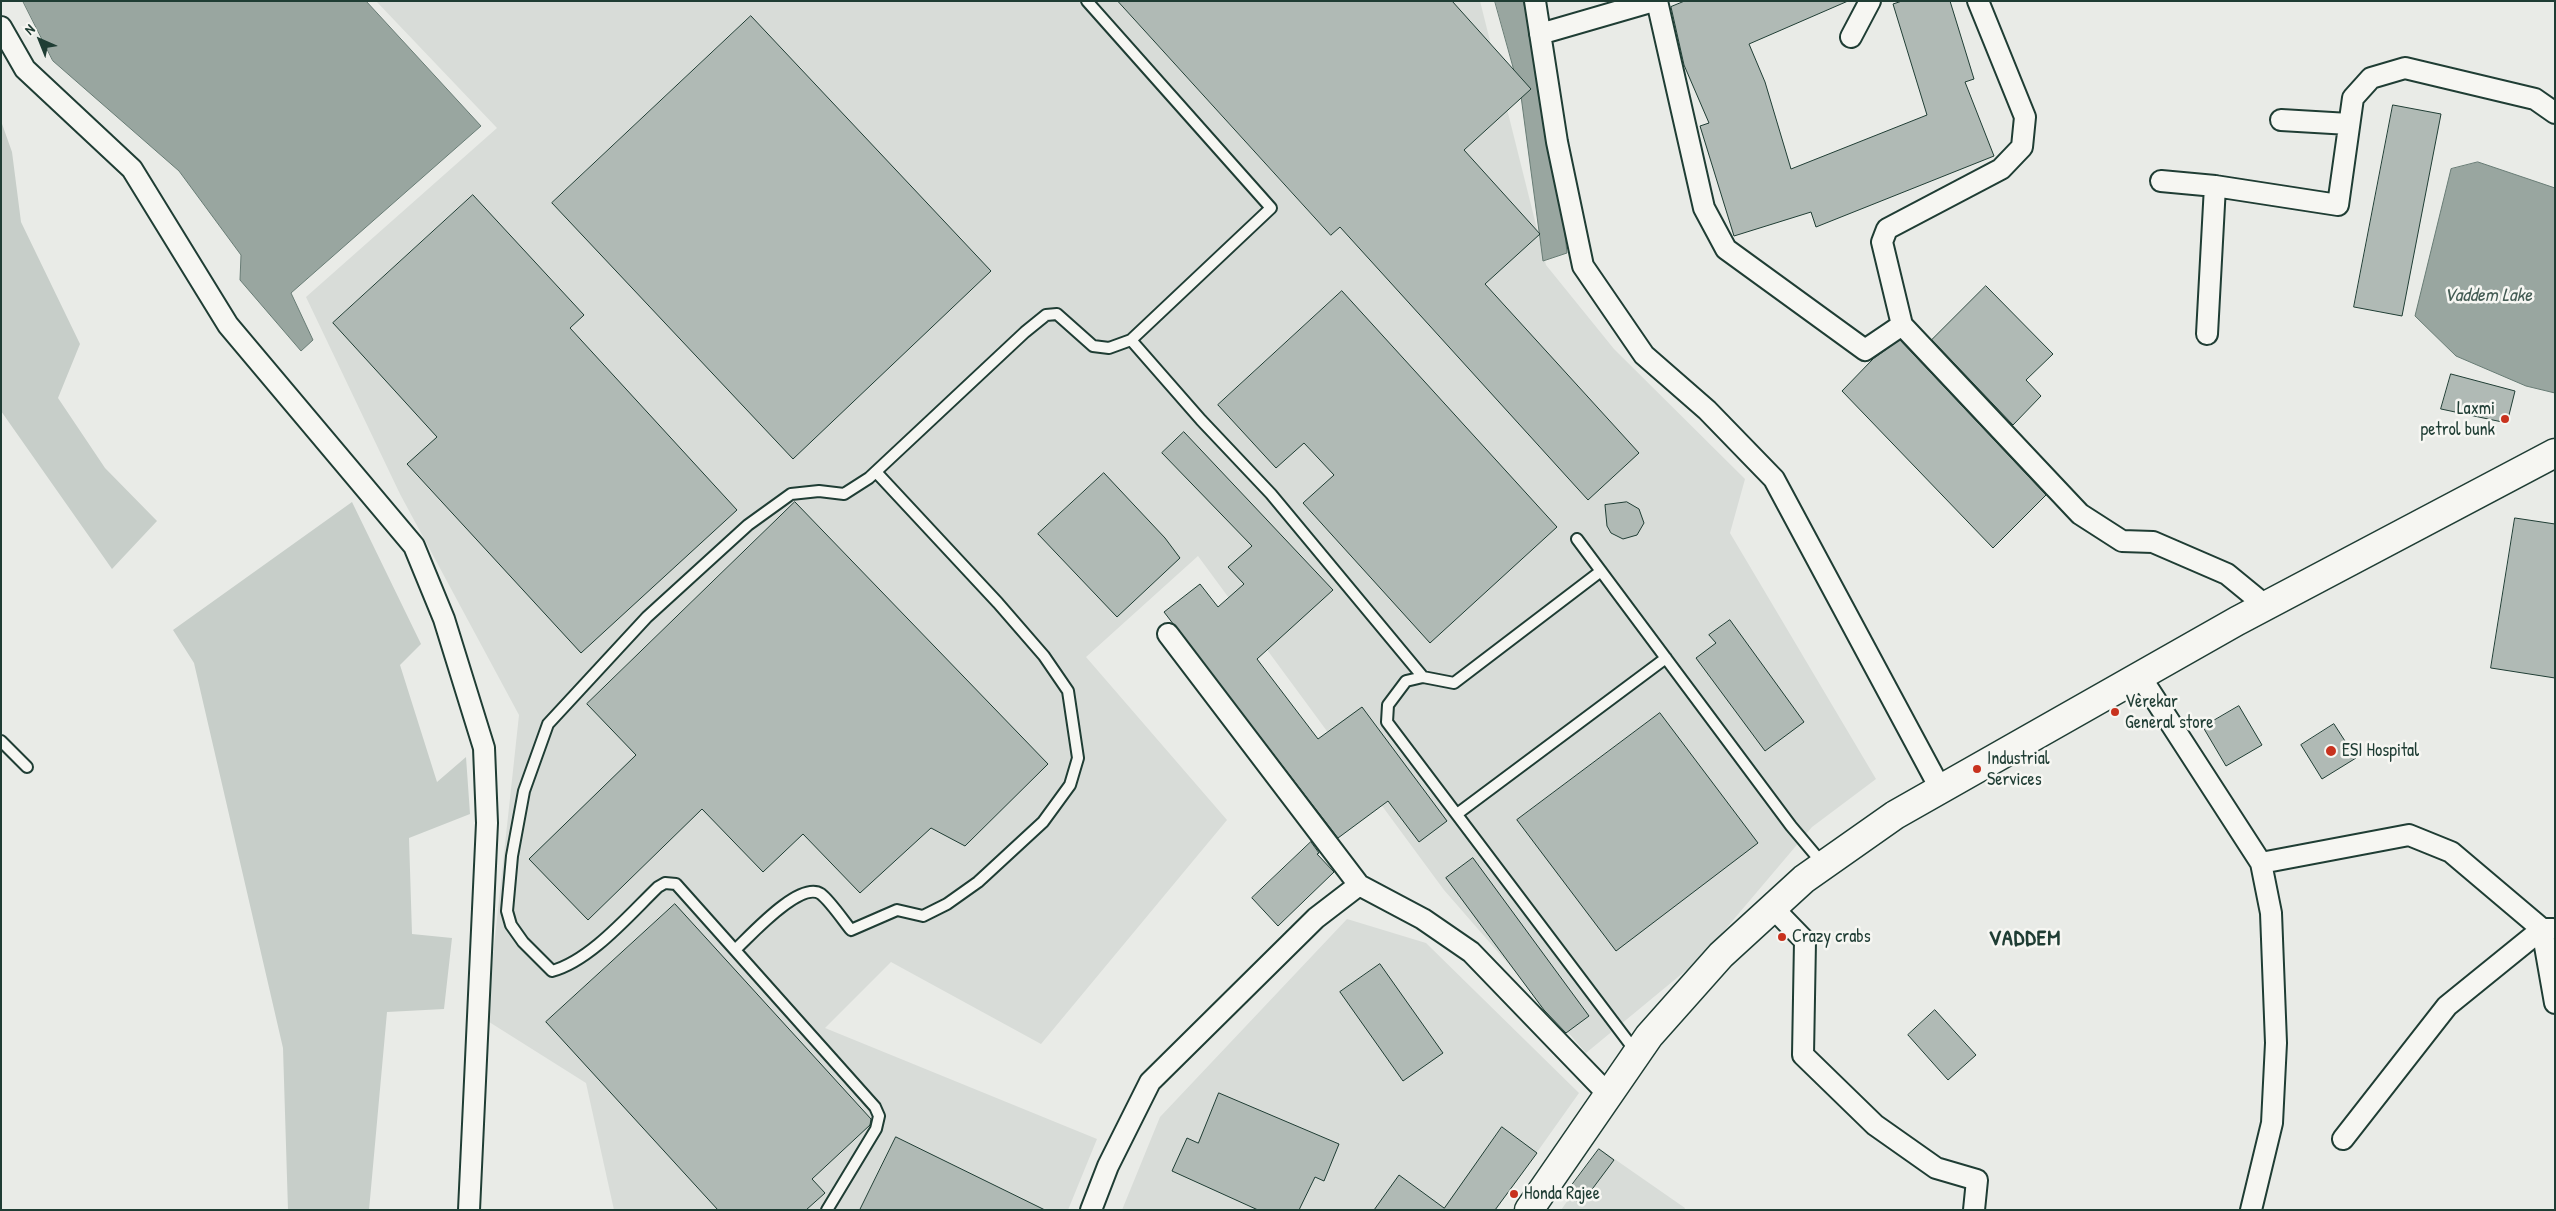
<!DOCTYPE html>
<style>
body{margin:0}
#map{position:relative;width:2556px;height:1211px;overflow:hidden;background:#e9ebe7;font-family:"Patrick Hand",sans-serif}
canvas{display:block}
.frame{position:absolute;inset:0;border:2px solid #1f3d34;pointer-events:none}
.north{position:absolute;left:15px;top:15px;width:50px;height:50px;-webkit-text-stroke:4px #f6f6f2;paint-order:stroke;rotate:316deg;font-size:14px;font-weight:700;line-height:20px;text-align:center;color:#1f3d34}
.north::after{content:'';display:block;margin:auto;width:18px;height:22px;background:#1f3d34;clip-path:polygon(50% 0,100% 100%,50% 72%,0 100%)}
</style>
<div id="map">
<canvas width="2556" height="1211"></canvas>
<div class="frame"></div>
<div class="north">N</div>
</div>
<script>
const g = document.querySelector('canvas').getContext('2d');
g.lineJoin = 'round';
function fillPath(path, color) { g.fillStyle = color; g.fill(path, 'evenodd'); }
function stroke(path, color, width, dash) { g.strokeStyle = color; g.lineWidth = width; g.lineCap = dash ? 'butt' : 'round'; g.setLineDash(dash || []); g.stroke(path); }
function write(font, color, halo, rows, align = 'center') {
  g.font = font + ' "Patrick Hand",sans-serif'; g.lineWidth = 5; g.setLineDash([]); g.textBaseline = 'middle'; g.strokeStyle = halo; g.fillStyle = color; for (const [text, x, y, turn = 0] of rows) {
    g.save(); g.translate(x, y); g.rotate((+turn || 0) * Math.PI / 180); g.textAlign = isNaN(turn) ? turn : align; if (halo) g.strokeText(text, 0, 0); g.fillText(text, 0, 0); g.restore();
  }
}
fillPath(new Path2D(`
 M376,1H1480L1546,265L1614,349L1745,479L1730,533L1876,779L1812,827L1701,958L1586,1053L1444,890L1198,556L1086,657L1227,820L1041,1044L891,962L825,1028L1097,1139L1068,1210H614L586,1083L486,1020L519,715L400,494L306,297L497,128Z
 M1347,919L1426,943L1579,1093L1496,1210H1122L1160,1117Z
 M1603,1151L1685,1208L1684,1210H1561Z`), '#d8dcd8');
fillPath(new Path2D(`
 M1,121L12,152L21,222L80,344L58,398L105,468L157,521L112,569L1,411Z
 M352,502L421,644L400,665L437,782L466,757L470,814L409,838L412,934L452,938L444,1009L387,1012L369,1210H288L283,1048L194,663L173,630Z`), '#c7cec9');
const water = new Path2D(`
 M23,1H366L481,126L291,293L313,340L301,351L240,280L241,255L179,171L53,61Z
 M1495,1H1523L1552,112L1567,253L1543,261L1521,96Z
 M2478,162L2555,188V393L2526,386L2456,356L2415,316L2451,169Z`);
fillPath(water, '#99a6a0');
stroke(water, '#687c75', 1);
const building = new Path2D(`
 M1118,1H1452L1531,89L1464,150L1540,234L1485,284L1639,453L1588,500L1340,227L1331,235Z
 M1685,1H1848L1749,44L1765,82L1791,169L1927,115L1893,4L1902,1H1950L1974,79L1965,82L1994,156L1816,227L1811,212L1734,236L1700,126L1709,123L1684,65L1671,7Z
 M751,16L991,271L793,459L552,203Z
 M2393,105L2441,114L2402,316L2354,307Z
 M473,195L584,315L570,328L737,510L581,653L407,464L437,437L333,323Z
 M1986,286L2053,354L2026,380L2041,396L2013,425L1932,340Z
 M1342,291L1557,527L1430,643L1303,503L1334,475L1304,443L1276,468L1218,405Z
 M1900,340L2046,495L1993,548L1842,391L1873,359Z
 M2451,374L2515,391L2507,423L2441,409Z
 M1184,432L1333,590L1257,659L1318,739L1362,707L1447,821L1419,842L1388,801L1338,838L1164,612L1200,584L1218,607L1244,584L1228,567L1252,546L1162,453Z
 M1104,473L1165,538L1180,558L1117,617L1038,534Z
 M795,502L1048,764L965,846L931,828L860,893L803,834L763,872L702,809L588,920L529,859L636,755L587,704Z
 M1627,502L1639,509L1644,523L1637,535L1623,539L1611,533L1607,526L1605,505Z
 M2515,518L2555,524V678L2491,668Z
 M1730,620L1804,722L1765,751L1696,658L1716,643L1709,635Z
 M2239,706L2262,745L2226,766L2203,727Z
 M1660,713L1758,843L1616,951L1517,820Z
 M2334,724L2356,758L2322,779L2301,745Z
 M1311,842L1319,853L1317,854L1334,872L1278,926L1252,898Z
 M1473,858L1589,1016L1566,1033L1544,1010L1446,878Z
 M675,904L871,1119L870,1125L812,1179L825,1193L806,1210H718L546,1022Z
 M1380,964L1443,1053L1403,1081L1340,992Z
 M1935,1010L1976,1055L1948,1080L1908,1035Z
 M1219,1093L1339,1144L1324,1181L1315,1177L1299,1210H1258L1172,1171L1187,1138L1198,1143Z
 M1502,1127L1537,1153L1495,1210H1374L1399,1175L1444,1208Z
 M896,1137L1045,1210H860Z
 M1599,1149L1614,1160L1581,1204L1566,1193Z`);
fillPath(building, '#b0bab5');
stroke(building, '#1f3d34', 1);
const service = new Path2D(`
 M1087,1L1271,208L1131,340L1201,420L1271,494L1423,677
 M1577,539L1791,826L1823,864
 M1601,571L1454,683L1423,677L1406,681L1388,705L1387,722L1636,1052
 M1,741L27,767
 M1457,814L1666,658
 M735,950C750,936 800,880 821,894C830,901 843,920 851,930L897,910L923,916L947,904L978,882L1043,822L1070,785L1078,758L1068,691L1044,656L998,603L876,472
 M827,1210L876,1129L879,1116L875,1107L676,884L665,883L658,887C629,915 590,961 552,971L523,942L511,925L507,911L512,856L524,791L548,724L647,617L748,525L791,494L819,491L844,494L869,478L1025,332L1046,315L1057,314L1093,346L1109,348L1131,340`);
const minor = new Path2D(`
 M1535,1L1557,142L1583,266L1644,355L1707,410L1774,479L1941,790
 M1657,1L1704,208L1726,249L1865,350L1902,325
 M1978,1L2025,117L2022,147L2001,169L1887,229L1882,242L1902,325L2080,514L2122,541L2153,542L2227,574L2266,606
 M1,27L25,69L132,169L228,325L414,546L444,619L484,748L487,823L469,1210
 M1540,34L1654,1
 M1851,37L1870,1
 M2281,120L2349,124
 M2161,181L2215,186L2338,205L2353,98L2371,78L2405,68L2535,99L2555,113
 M2207,334L2215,186
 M1168,634L1359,885
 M2140,676L2261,863L2271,913L2276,1043L2272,1123L2251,1210
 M2261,863L2409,835L2451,852L2542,929L2555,1003
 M1773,908L1805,941L1803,1055L1875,1125L1936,1168L1977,1180L1974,1210
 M2343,1139L2447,1006L2542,929H2553
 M1091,1210L1108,1166L1150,1082L1316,918L1359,885L1423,919L1471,952L1608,1094`);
const primary = new Path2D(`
 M1529,1210L1649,1036L1721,955L1804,879L1895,815L2237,621L2555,453`);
stroke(service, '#1f3d34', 14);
stroke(minor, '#1f3d34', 24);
stroke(primary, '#1f3d34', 31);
stroke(service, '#f6f6f2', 10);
stroke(minor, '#f6f6f2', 20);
stroke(primary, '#f6f6f2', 28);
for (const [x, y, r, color] of [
 [2505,419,5,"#c8321e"],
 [2115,712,5,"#c8321e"],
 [2331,751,6,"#c8321e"],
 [1977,769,5,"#c8321e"],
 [1782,937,5,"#c8321e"],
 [1514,1194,5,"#c8321e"]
]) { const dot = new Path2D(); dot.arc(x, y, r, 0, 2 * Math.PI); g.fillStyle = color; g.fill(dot); stroke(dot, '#f6f6f2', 2); }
write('18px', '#1f3d34', '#f6f6f2', [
 ["Laxmi",2495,409,"right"],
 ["petrol bunk",2495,430,"right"],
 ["Verekar",2125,702],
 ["General store",2125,723],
 ["ESI Hospital",2342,751],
 ["Industrial",1987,759],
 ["Services",1987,780],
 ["Crazy crabs",1792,937],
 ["Honda Rajee",1524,1194]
], 'left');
write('italic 19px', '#445c54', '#f6f6f2', [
 ["Vaddem Lake",2488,296]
]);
g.letterSpacing = '1px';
write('bold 22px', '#1f3d34', '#f6f6f2', [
 ["VADDEM",2025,939]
]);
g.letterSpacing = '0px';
</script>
